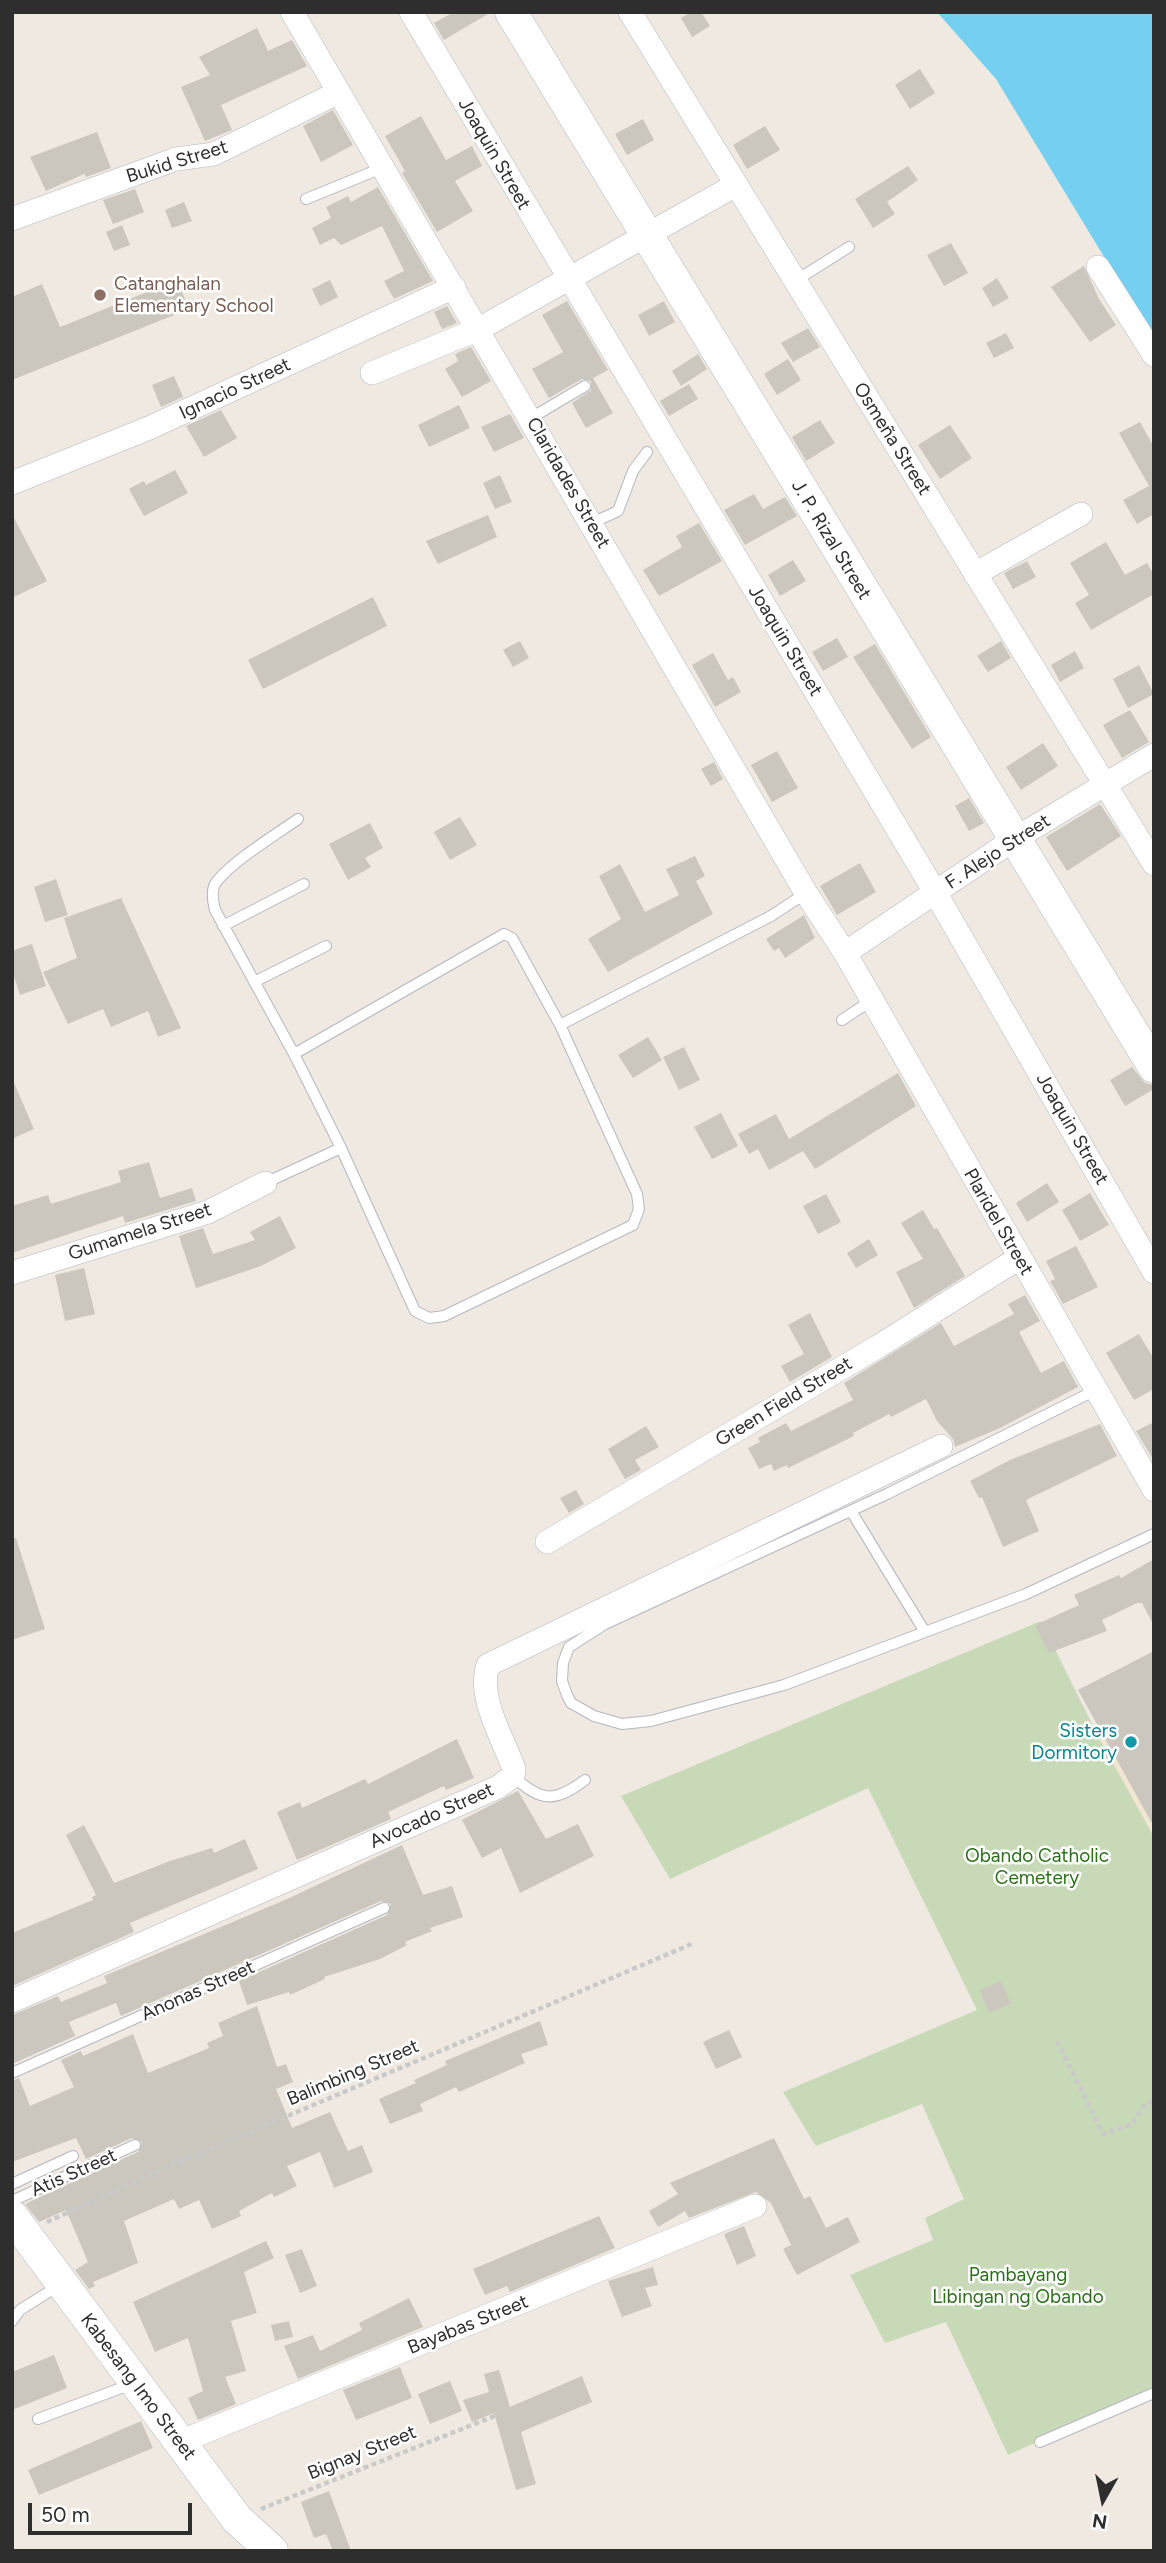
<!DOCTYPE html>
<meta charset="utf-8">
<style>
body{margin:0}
#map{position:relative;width:1166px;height:2563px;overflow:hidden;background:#efe9e1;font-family:Figtree,sans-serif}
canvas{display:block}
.frame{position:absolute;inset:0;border:14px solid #2e2e2e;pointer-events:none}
.north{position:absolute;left:1068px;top:2465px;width:70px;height:70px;-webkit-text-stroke:5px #fff;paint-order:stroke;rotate:189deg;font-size:19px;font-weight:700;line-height:28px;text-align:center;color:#2e2e2e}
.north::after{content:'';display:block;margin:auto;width:24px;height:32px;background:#2e2e2e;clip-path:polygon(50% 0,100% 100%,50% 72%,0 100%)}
.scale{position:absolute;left:28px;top:2503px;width:164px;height:32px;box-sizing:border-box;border:4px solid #2e2e2e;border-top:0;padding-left:9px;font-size:21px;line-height:24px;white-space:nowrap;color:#2e2e2e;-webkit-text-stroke:5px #fff;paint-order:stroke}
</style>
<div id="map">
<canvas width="1166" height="2563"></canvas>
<div class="frame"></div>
<div class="north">N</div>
<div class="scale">50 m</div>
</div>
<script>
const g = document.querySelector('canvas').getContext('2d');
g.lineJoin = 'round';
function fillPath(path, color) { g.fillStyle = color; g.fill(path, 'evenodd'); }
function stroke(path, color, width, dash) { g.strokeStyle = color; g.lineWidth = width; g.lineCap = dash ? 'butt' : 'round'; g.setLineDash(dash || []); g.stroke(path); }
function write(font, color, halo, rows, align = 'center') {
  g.font = font + ' Figtree,sans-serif'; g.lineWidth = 5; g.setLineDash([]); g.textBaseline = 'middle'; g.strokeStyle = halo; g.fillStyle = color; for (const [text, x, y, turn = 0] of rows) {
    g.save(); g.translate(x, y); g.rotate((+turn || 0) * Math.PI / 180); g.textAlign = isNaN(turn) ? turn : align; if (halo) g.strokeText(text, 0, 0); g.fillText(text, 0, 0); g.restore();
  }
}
fillPath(new Path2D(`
 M1154,1710V1837L1099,1738Z`), '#f0e6d1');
fillPath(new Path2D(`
 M1041,1621L1099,1738L1154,1837V2390L1008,2455L946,2322L885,2343L850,2275L933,2240L925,2218L964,2199L922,2104L816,2146L783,2092L977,2010L868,1788L670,1879L621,1796Z`), '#c8d9b8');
fillPath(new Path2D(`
 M937,12H1154V339L996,79Z`), '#75cff0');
fillPath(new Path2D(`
 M454,12H491L444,40L434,23Z
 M691,12H701L710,26L692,37L681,18Z
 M257,28L268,51L292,40L307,66L221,105L232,130L205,141L181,87L210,75L199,57Z
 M920,69L935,93L910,109L895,85Z
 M333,110L353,145L321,162L303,126Z
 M421,116L446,160L472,146L482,166L455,181L473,211L437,232L402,173L405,171L385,136Z
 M643,119L654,140L627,155L615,134Z
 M765,126L780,150L747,169L733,145Z
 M97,132L111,168L86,177L84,174L46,191L30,157Z
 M908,166L918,180L887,202L895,214L873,228L855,199Z
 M378,187L433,281L394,299L384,281L404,271L382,226L341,245L334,238L320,245L312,228L331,218L326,207L348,196L351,202Z
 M135,189L144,212L113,224L103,200Z
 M184,202L192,221L172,228L165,210Z
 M122,225L130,245L114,251L106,232Z
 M951,243L968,273L944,286L927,255Z
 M1084,266L1099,299L1116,325L1090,342L1051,287Z
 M997,278L1009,298L993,307L982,288Z
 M177,280L189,309L12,380V297L42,284L60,327Z
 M330,280L338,297L320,306L312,289Z
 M567,301L608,370L593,378L613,413L586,428L572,403L591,390V381L582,379L549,398L532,369L563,352L542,315Z
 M664,301L675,322L649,336L638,315Z
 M447,306L457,323L442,329L434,312Z
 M808,328L820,347L793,362L781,343Z
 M1006,333L1014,348L994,358L986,343Z
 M471,347L491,381L462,397L445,369L458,361L455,354Z
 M698,354L707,369L681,386L672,371Z
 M788,359L801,380L777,395L764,374Z
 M174,376L183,397L161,407L152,385Z
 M689,384L698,399L669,416L660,401Z
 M459,405L470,428L429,447L418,425Z
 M221,410L237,438L204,457L186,426Z
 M510,414L524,438L494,452L481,427Z
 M820,420L835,443L806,461L792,437Z
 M1140,422L1154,447V514L1137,524L1123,500L1149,486L1119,433Z
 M950,425L972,458L940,479L918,445Z
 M175,470L188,493L144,516L129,489L144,481L146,485Z
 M500,475L512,502L495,509L483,483Z
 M754,494L763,509L785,497L797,516L745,545L724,510Z
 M12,514L47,581L12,598Z
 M488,515L497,537L438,564L426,541Z
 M699,523L722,561L659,596L643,570L682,547L676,536Z
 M1106,542L1125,575L1147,563L1154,575V594L1091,630L1075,603L1089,595L1070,563Z
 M793,560L806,581L780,596L768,575Z
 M1027,561L1036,577L1013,589L1004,573Z
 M373,597L387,626L263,689L248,660Z
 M837,638L848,657L823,671L812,652Z
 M520,641L529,658L513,667L503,650Z
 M1001,641L1011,658L988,672L977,656Z
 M875,644L931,737L912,749L853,657Z
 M1075,651L1084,668L1060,682L1051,665Z
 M713,653L728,680L733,677L741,692L715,707L692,665Z
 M1139,665L1154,694L1128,708L1113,679Z
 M1130,710L1149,742L1122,758L1103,725Z
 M1043,743L1058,766L1021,790L1006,767Z
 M777,751L798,788L772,802L751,765Z
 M714,762L723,779L711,786L701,769Z
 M969,798L984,823L969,831L955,806Z
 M1100,804L1121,836L1067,871L1046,837Z
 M460,817L477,845L450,860L434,832Z
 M370,823L383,848L365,858L371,867L348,880L329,844Z
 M695,856L705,876L696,881L713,914L608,972L588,939L621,919L599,876L620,864L645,912L679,895L666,869Z
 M860,863L876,892L837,915L820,886Z
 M56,879L68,915L45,922L34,887Z
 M121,898L181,1028L158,1037L148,1011L111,1027L103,1009L68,1024L43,972L77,958L64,918Z
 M804,915L815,938L785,958L779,948L774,951L766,939Z
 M32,944L46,986L20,995L12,970V951Z
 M648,1037L662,1060L633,1078L618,1055Z
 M684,1047L700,1080L679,1090L663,1057Z
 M1132,1067L1145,1083L1154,1085V1089L1125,1106L1110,1080Z
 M898,1073L916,1106L815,1169L803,1151L769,1170L758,1149L749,1154L738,1134L776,1114L789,1139Z
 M12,1078L34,1129L12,1139Z
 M721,1113L738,1146L712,1159L694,1127Z
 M149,1162L160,1198L192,1188L196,1201L125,1223L123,1216L12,1253V1206L48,1195L51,1204L121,1182L118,1171Z
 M1047,1183L1059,1202L1027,1222L1016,1203Z
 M1090,1193L1109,1225L1080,1241L1062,1210Z
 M826,1194L841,1222L818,1234L803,1206Z
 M923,1210L934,1229L937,1228L965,1276L914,1308L896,1272L923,1259L901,1223Z
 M280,1216L296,1248L261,1266L196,1288L179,1236L203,1228L213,1254L255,1240L250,1232Z
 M869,1239L878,1255L856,1268L847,1253Z
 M1076,1246L1098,1287L1063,1304L1050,1281L1055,1279L1046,1261Z
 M84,1268L95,1314L65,1321L55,1275Z
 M1025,1295L1040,1321L1019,1332L1041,1373L1064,1361L1078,1387L1000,1428L955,1447L953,1439L937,1421L926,1399L891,1417L889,1414L853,1433L854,1436L788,1468L787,1465L774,1471L771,1464L759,1469L748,1448L760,1442L758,1438L786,1423L791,1431L853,1400L844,1383L941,1323L954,1346L1014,1314L1008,1304Z
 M810,1313L832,1357L790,1382L781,1366L804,1354L788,1325Z
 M1139,1334L1154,1359V1389L1134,1400L1106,1353Z
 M1154,1422V1461L1136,1431Z
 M1100,1424L1117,1456L1026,1500L1039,1531L1003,1547L982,1497L979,1498L970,1481L1010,1460Z
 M646,1426L659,1447L635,1460L641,1470L625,1479L608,1449Z
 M576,1490L584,1504L569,1513L560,1498Z
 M12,1538H16L45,1629L12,1640Z
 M1154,1559V1626L1142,1603H1137L1102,1620L1107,1631L1049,1653L1035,1625L1079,1605L1074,1595L1119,1575L1121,1578Z
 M1154,1651V1827L1078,1690Z
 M457,1739L474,1778L446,1790L444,1786L388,1812L391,1819L297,1860L277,1812L300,1802L302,1808L365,1779L368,1784Z
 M518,1791L546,1839L578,1824L594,1856L520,1893L501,1848L482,1858L462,1820Z
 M84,1825L114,1883L170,1861L212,1848L214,1853L245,1839L258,1869L130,1923L134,1932L12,1986V1933L93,1900L92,1897L96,1895L66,1835Z
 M402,1845L423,1895L452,1886L463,1917L430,1928L432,1931L405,1942L407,1945L380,1959L324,1977L325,1979L290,1995L289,1992L247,2005L239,1981L387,1915L391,1904L381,1901L121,2016L116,2003L69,2022L75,2036L12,2064V2015L58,1996L61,2002L107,1983L104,1976L285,1900Z
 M1001,1981L1011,2004L989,2013L980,1990Z
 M257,2006L277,2067L286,2064L293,2082L276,2089L292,2128L330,2112L348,2151L362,2145L373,2172L334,2188L320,2152L287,2166L297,2186L274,2197L272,2193L239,2211L241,2216L212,2229L199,2200L179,2209L174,2199L124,2221L138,2263L93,2282L95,2286L89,2289L75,2270L88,2262L66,2210L39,2222L25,2204L138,2152L142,2142L132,2138L86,2159L76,2138L12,2162V2081L19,2078L30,2106L74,2087L61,2060L81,2051L83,2056L133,2034L148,2073L209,2048L207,2043L223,2036L218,2023Z
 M540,2021L548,2045L521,2054L525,2063L459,2092L456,2087L420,2104L423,2111L390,2124L379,2099L416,2083L414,2080L447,2065L445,2061Z
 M729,2030L742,2057L716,2069L703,2042Z
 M774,2138L804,2199L810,2196L826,2228L848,2217L860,2242L797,2275L783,2249L791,2245L771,2203L756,2192L689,2218L685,2211L658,2227L649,2211L678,2194L670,2183Z
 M599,2216L615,2248L510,2292L507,2286L485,2295L473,2269Z
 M744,2226L756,2256L737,2265L724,2234Z
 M266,2241L274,2258L244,2272L257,2313L231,2321L246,2371L225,2377L236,2404L198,2420L188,2398L203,2391L188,2338L155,2352L133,2302Z
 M302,2249L317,2286L300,2293L285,2255Z
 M653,2267L658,2285L645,2288L652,2306L622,2317L608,2281Z
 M409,2298L423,2327L298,2379L284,2346L313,2335L320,2351L362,2330L359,2323Z
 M289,2321L293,2337L275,2341L271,2325Z
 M54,2355L67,2388L12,2410V2372Z
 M400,2367L412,2398L356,2420L343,2390Z
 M499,2370L510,2407L582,2376L592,2402L521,2432L536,2484L516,2490L494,2413L472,2422L463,2400L489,2392L484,2374Z
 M450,2381L462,2411L430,2424L418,2394Z
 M141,2421L153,2448L39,2495L28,2470Z
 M329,2491L351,2551H333L326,2534L314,2538L301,2502Z`), '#cbc7bf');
const lane = new Path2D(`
 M306,199L382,168
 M795,281L849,247
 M531,418L585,386
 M592,523L618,511L633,471L647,452
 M223,926L304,884
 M504,934L512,938L560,1025L637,1194L639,1209L633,1225L444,1316L429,1318L415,1311L341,1148L294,1054Z
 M254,982L326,946
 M842,1020L872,1000
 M560,1025L771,916L806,893
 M294,1054L215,910C213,902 211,891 215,884C229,863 277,834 298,819
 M265,1183L341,1148
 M1096,1390L887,1494L605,1624L569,1647L563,1663L562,1681L567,1695L571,1703L594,1716L622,1724L651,1721L784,1685L1026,1594L1154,1534
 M851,1511L925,1632
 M513,1776C541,1802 554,1803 585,1780
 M12,2073L384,1908
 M12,2184L73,2156
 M12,2201L135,2145
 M12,2321L20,2310L58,2286
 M38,2419L132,2384
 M1040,2442L1154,2393`);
const street = new Path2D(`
 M292,12L806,893L845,953L1154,1490
 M411,12L935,892L1154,1272
 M630,12L1154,864
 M12,219L176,159L214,154L337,93
 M1098,267L1154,355
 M372,373L479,329L736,185
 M12,483L149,428L454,287
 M975,574L1081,514
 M845,953L1013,840L1154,755
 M12,1273L208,1212L265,1183
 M547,1542L879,1346L1019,1258
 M12,2001L498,1787L513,1776L514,1769C503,1738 477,1697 488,1665L941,1446
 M180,2442L755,2206`);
const secondary = new Path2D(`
 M511,12L1154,1067
 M12,2216L237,2519L272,2551`);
stroke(lane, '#b4b7c1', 12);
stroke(street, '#b4b7c1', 24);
stroke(secondary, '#b4b7c1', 33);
stroke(new Path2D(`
 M1057,2041L1103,2134L1132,2124L1145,2104L1154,2101
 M47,2222L163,2169L694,1943
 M261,2509L497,2415`), '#c9c9c9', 4.5, [5, 3.5]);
stroke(lane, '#fff', 10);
stroke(street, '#fff', 23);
stroke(secondary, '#fff', 32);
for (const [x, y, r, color] of [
 [100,295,7,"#8d6e63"],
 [1131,1742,7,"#0f9aa8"]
]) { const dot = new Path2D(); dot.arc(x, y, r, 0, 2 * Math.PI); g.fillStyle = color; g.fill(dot); stroke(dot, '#fff', 2.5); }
write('19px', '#2e2e2e', '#fff', [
 ["Joaquin Street",494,154,60],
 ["Bukid Street",177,162,-17],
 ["Ignacio Street",235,389,-25],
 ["Osmeña Street",892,439,58],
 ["Claridades Street",568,483,60],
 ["J. P. Rizal Street",831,540,59],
 ["Joaquin Street",785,641,59],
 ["F. Alejo Street",998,852,-33],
 ["Joaquin Street",1072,1129,60],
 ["Plaridel Street",998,1222,60],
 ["Gumamela Street",140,1232,-18],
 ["Green Field Street",784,1402,-31],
 ["Avocado Street",432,1816,-24],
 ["Anonas Street",198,1991,-24],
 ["Balimbing Street",353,2073,-23],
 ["Atis Street",74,2173,-24],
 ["Bayabas Street",468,2325,-22],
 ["Kabesang Imo Street",138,2387,53],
 ["Bignay Street",362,2453,-22]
]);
write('19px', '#785e54', '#fff', [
 ["Catanghalan",114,284],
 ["Elementary School",114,306]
], 'left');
write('19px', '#0d838f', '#fff', [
 ["Sisters",1117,1731],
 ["Dormitory",1117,1753]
], 'right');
write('19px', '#2c6e1b', '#fff', [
 ["Obando Catholic",1037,1856],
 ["Cemetery",1037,1878],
 ["Pambayang",1018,2275],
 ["Libingan ng Obando",1018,2297]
]);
</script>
